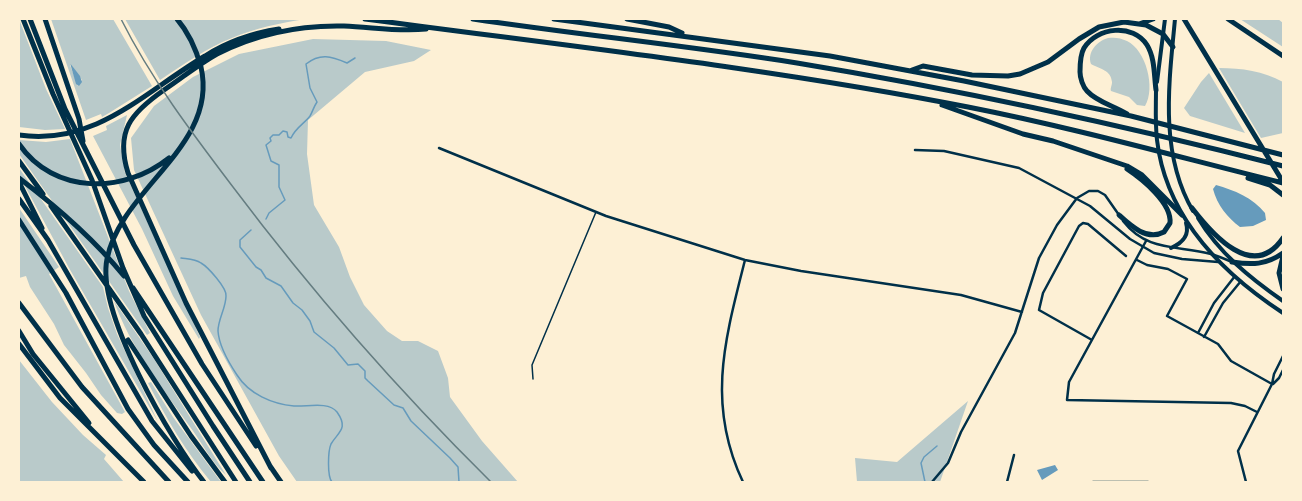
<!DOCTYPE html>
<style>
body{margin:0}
#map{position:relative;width:1302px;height:501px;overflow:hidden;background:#fdf0d5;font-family:Rubik,sans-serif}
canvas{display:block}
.frame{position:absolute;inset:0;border:20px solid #fdf0d5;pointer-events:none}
</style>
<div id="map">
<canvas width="1302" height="501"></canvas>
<div class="frame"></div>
</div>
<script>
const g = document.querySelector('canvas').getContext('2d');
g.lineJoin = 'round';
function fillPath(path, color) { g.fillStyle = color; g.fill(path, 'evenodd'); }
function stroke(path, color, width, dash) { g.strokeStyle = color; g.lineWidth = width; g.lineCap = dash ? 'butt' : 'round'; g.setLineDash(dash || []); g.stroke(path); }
fillPath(new Path2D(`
 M19,19L46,89L65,129L45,130L19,127Z
 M51,19H113L152,86L109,113L102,117L101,114L86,120ZM70,63L82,80L78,86L70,65Z
 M125,19H306C280,23 255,28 232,38C206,48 183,65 160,80Z
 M1240,19H1278L1283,23V47Z
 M1108,38C1115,37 1121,38 1127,41C1146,50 1156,88 1145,106L1137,105L1129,97L1111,91C1110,88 1112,86 1112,82C1111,70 1100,69 1091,64C1087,52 1097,41 1108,38Z
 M313,39L386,41L431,50L414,61L365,72L308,120L307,154L314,205L339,247L350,277L364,305L387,331L402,341H418L438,351L448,378L450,397L482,441L518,482H297L279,456L201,315L134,170L131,138L154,106L193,77L239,54Z
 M1219,68C1242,68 1263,71 1283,82V133L1261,138Z
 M1209,73L1245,133L1190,116L1184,108L1201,82Z
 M127,115L120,145L125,173L200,337L199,339L173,296L142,229L93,136L107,130L106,126Z
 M70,139L129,291L150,333L147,335L19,154V140L46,142Z
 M19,168L103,287L108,308L117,334L158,422L69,268L19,175Z
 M19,208L59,267L49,274L125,412L122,414L117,413L101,395L86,373L64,345L54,324L30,287L26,276L19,278Z
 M114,301L154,359L226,475C213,464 203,445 193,431C165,392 129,345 114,301Z
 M19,360L52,402L83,435L106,455L104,459L124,482H19Z
 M151,382L173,417L221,482H211C186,452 166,418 148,383Z
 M968,401L940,482H857L855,458L897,462Z`), '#b9caca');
fillPath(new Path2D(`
 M70,63L80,76L82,82L79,86L76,84Z
 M1216,185C1234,190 1253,198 1265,213L1266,220L1253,226L1240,227C1228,218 1217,205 1213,189Z
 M1055,465L1058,470L1042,480L1037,470Z`), '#669bbc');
stroke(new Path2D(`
 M266,219L269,213L285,200L279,187V165L271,161L266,145L271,141L270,138L273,135H279L283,131L287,132L288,137L291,138C296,127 304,124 310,116C313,111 313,108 317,102L310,88L306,64C320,53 331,56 347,63L355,58
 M251,230L240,240V247L256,267L261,270L266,278L281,286L293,303L302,310L310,321L314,332L334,348L348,365L358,364L365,371V378L368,381L394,405L403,408L411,421L450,458L458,467L459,482
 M181,258C187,259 195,259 201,263C208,267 227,288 226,296C226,308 218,319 218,331C219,347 229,363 237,375C249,394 272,404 294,406C307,407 328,401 337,412C349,429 338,432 331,444C328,451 327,476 332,482
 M925,482L921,463L924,457L937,446`), '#669bbc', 1.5);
stroke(new Path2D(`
 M533,379L532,365L596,212`), '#003049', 1.5);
stroke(new Path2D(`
 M439,148L606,216L745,260L801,271L961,295L1022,312
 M915,150L944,151L1019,168L1090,206L1130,239L1154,253L1182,259L1218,262
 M1123,221C1147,252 1177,245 1211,254C1218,256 1225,259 1232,262
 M1146,241L1069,382L1067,400L1231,403L1245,406L1257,412
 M1137,260L1147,265L1168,269L1187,279L1167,316L1218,344L1231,361L1272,384
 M1198,333L1214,303L1235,276
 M1204,337L1223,303L1241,281
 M1092,340L1039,310L1043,293L1079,226L1083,223L1088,224L1126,256
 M1273,384L1279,378L1283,370
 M743,482C706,404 725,339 745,260
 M932,482L948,463L961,432L1015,333L1039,258L1057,225L1077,198L1089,191H1098L1105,195L1119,215
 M1007,482L1014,455
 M1093,482H1148
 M1246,482L1238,451L1272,384L1274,374L1283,356`), '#003049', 2.5);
stroke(new Path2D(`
 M1175,19C1169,83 1159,153 1193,211
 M1157,82L1165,19
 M1156,89C1156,106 1155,123 1157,140C1166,217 1222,273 1283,313
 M1198,218C1219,253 1250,278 1283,301
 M1171,248C1182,243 1190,236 1186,223`), '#003049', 4);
stroke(new Path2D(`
 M23,19L53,94L92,180L123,268L144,316L213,426L250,482
 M30,19L65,109L134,245L202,364L256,446
 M45,19L79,119L83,141
 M177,19C189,33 196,49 201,67C219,146 121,188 107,259C96,312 171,441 204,482
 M365,19C567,46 769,68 968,107C1075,128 1178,157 1283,183
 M473,19C581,35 690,46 797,63C961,90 1122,125 1283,166
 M554,19L830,56L964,81L1131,116L1283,155
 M627,19L669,27L682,33
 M1184,19L1283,182
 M1228,19L1283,56
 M1139,24L1153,19
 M912,70L923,66L972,75L1008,76L1020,74L1048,62L1079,39L1099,27L1124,22L1146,25L1163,34L1173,47
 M942,105L1023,134L1053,141L1127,166L1142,175L1182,215
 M1127,114C1114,106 1097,102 1087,91C1083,87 1080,78 1080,72C1080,64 1080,55 1084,48C1097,27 1133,23 1147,45C1155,58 1154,75 1156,90
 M19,135C96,146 144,92 205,56C227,42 253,33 279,29
 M19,144C54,195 124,194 169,158
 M19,161L43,194
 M19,178C57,207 93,238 124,276
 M1248,178L1270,185L1283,195
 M19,182L42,228
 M19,199L48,240L152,421L192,471
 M51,206L141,334L236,482
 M1192,208C1212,234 1253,282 1283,238
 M1119,215C1131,226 1147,241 1164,232L1170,223C1172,203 1142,179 1127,169
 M19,220L66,293L128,409L154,445L188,482
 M1283,256L1279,273L1283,289
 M1232,262C1252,265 1266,265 1283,253
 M133,288L263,482
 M19,303L82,387L169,482
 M19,331L33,354L89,423
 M128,340L191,436L225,482
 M19,344L60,398L144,482
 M270,466L281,482
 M271,468L186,303L128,173C115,131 131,113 164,90C182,78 199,64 217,54C256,34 301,25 344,26C372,27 398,32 426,29`), '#003049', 5);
stroke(new Path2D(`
 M121,19C151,79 192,133 233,187C312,292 398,390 491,482`), '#657d81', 1.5);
</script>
